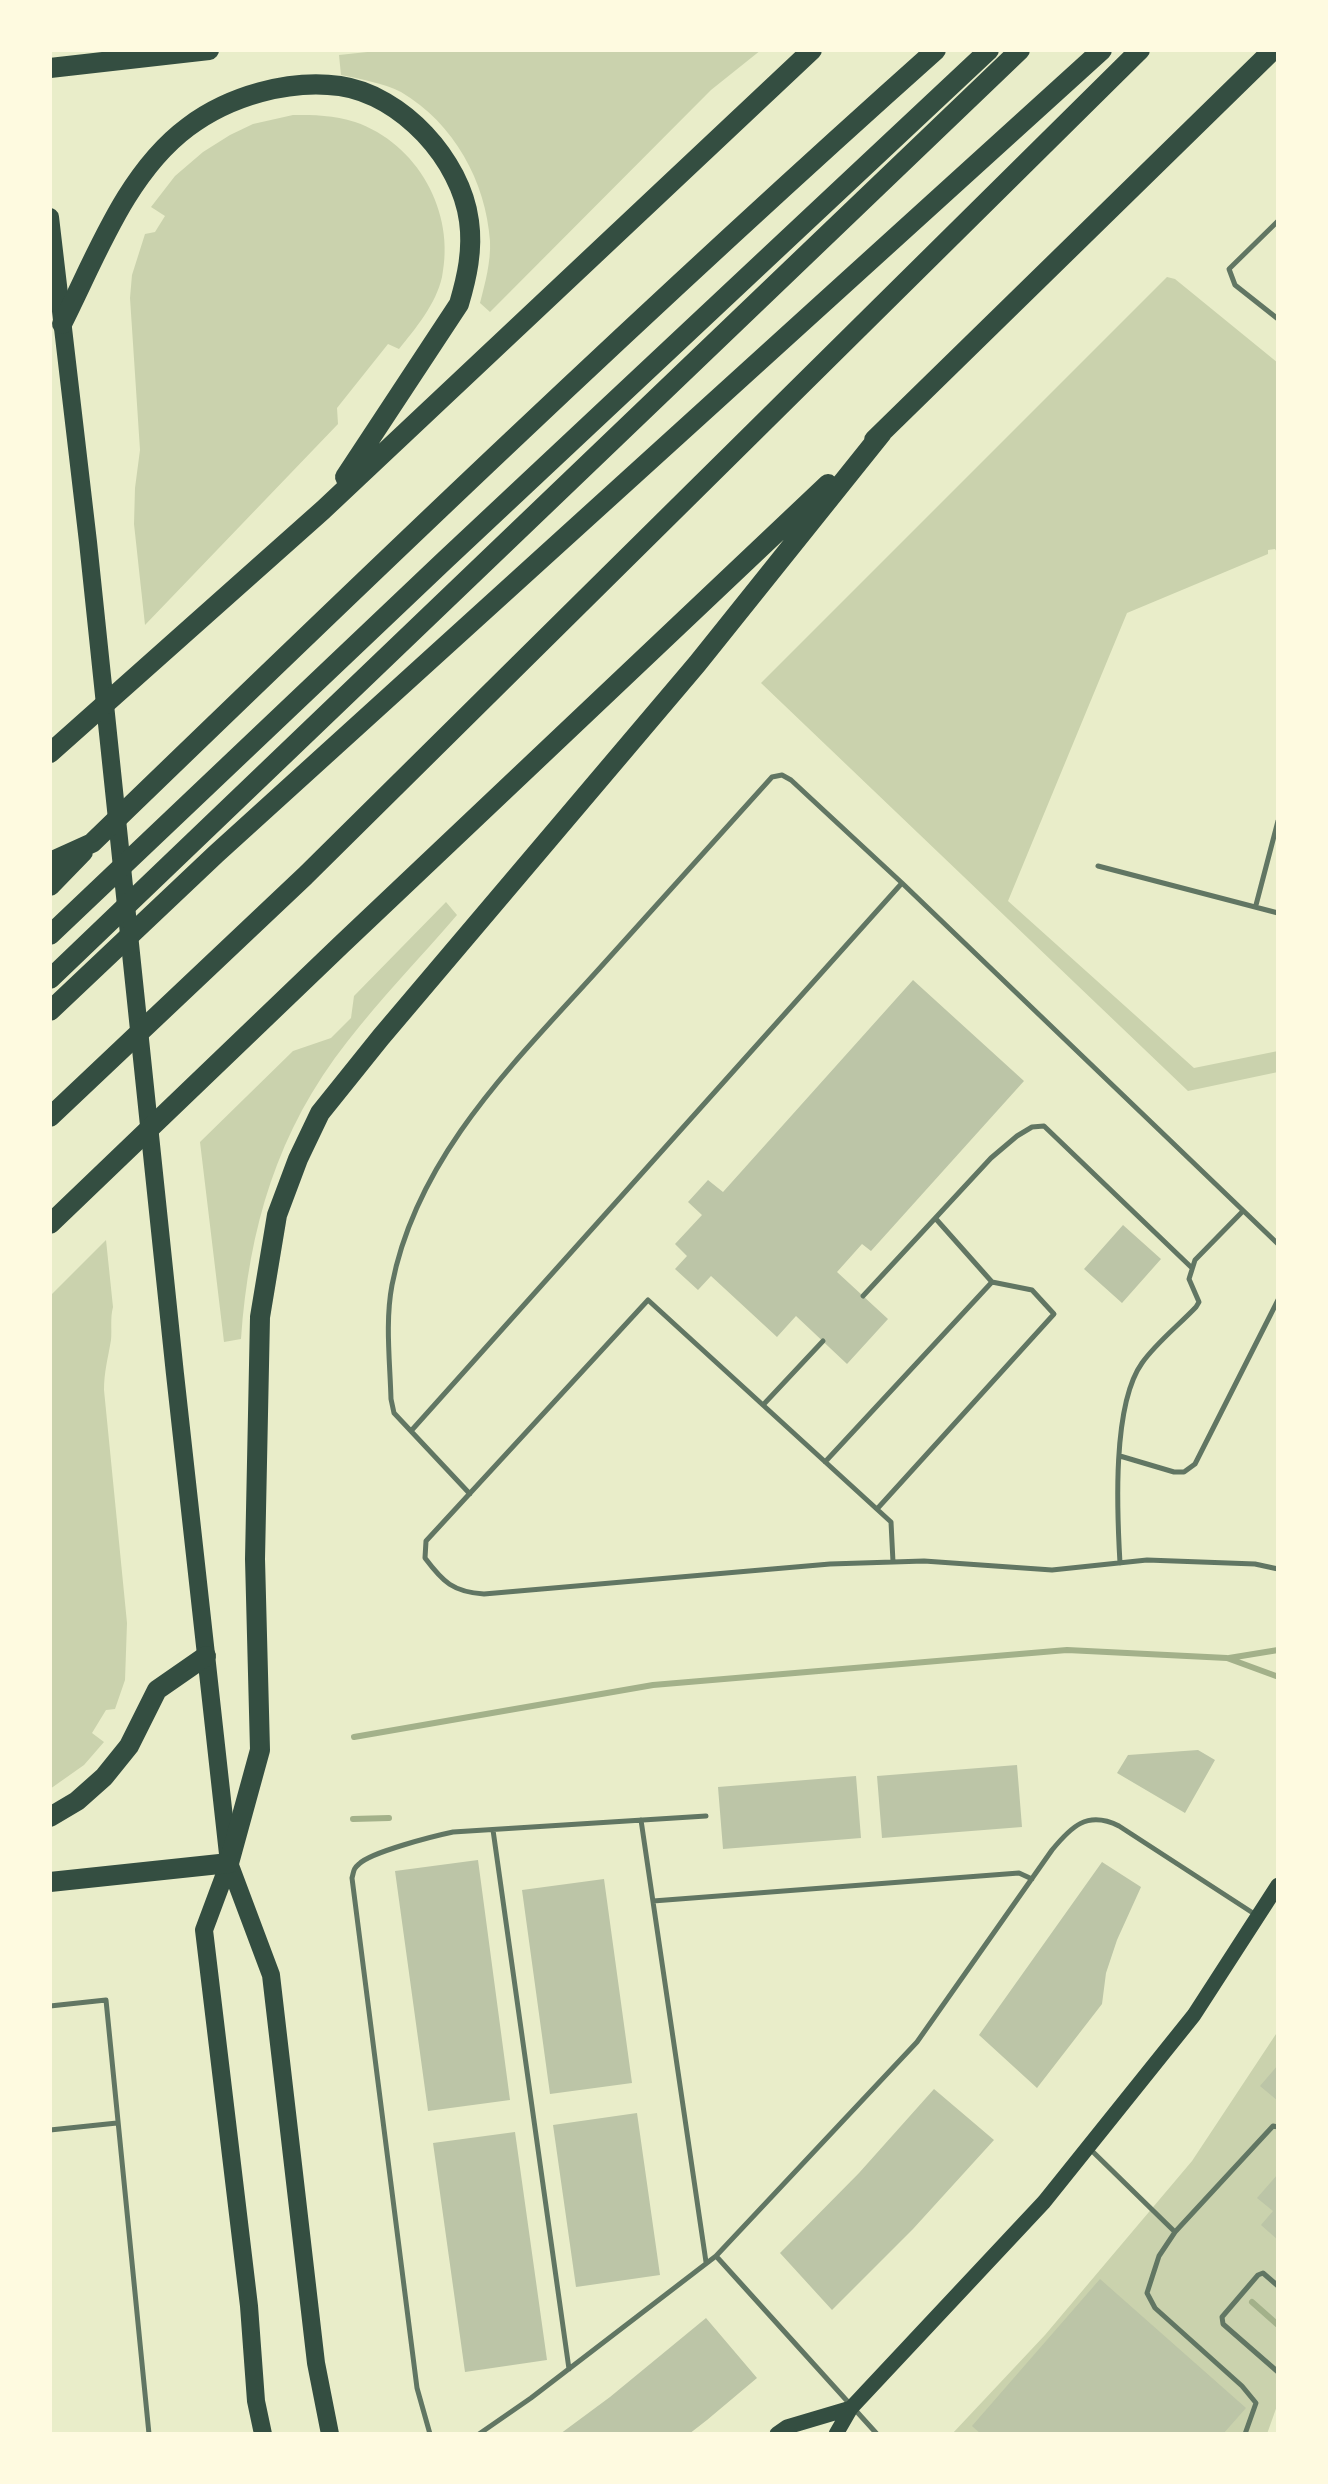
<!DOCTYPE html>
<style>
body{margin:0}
#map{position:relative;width:1328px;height:2484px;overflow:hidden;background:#e9edc9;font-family:Signika,sans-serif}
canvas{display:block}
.frame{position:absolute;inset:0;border:52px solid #fefae0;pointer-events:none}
</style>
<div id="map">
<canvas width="1328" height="2484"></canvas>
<div class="frame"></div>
</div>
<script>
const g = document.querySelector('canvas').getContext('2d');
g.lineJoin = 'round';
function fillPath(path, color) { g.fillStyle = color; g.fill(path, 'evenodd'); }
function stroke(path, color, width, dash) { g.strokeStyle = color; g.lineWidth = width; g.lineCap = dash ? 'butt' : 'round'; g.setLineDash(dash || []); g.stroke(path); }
fillPath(new Path2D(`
 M386,50H761L711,90L490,312L480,303C485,283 491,262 490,241C486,182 454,123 401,92C383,83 360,79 341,75L339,55Z
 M293,115C314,115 334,115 355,122C417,143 456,212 442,277C436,304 416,328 399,349L388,344L337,408L338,424L145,625L134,524L135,488L140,450L130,298L132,275L145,234L155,232L165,216L151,207L175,176L203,152L230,135L253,124Z
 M1167,277L1175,279L1278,363V554L1275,549L1268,550V554L1127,613L1008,901L1194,1068L1278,1051V1072L1188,1091L761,683Z
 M446,902L457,915C421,957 381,998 347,1042C277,1131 249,1228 241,1339L224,1342L200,1142L293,1051L331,1038L351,1018L354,996Z
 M106,1240L113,1307C110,1318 112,1329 111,1340C108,1358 104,1372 104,1390L127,1623L125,1680L115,1709L106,1710L92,1733L104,1742L84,1765L50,1789V1296Z
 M1278,2031V2403L1267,2434H952L1045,2335L1192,2161Z`), '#cad2ad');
stroke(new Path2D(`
 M1229,1658L1278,1650
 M354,1737L653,1685L1067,1650L1227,1658L1276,1676
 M353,1819L389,1818
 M1252,2302L1278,2325`), '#a3b18a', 6);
fillPath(new Path2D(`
 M913,980L1024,1081L871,1251L862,1244L837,1272L888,1319L847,1364L796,1316L777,1337L711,1276L698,1290L675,1269L687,1256L675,1244L702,1215L688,1202L708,1180L723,1192Z
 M1123,1225L1161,1259L1122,1303L1084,1269Z
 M1198,1750L1215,1760L1185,1813L1117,1773L1128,1755Z
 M1017,1765L1022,1827L882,1838L877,1776Z
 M856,1776L861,1838L723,1849L718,1787Z
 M478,1860L510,2100L428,2111L395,1871Z
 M1102,1862L1141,1887L1117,1940L1106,1973L1102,2004L1037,2088L979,2035Z
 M604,1879L632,2083L550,2094L522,1890Z
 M1278,2065V2101L1260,2086Z
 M934,2089L994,2140L913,2229L832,2310L780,2253L859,2173Z
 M637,2113L660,2275L576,2287L553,2125Z
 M515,2132L547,2360L465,2372L433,2143Z
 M1278,2174V2240L1261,2225L1273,2211L1257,2198Z
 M1100,2279L1246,2408L1223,2434H981L972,2426Z
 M706,2318L757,2378L707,2420L689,2434H560L610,2397Z`), '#bcc5a7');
stroke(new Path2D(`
 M1278,221L1229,269L1235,285L1278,319
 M1098,866L1278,913
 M902,883L1278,1244
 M1256,905L1278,821
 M936,1219L992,1282
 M863,1296L991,1158L1017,1136L1032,1127L1044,1126L1192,1268
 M763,1405L823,1341
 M411,1431L902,883L791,780L782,775L772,777C714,842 656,906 598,970C514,1063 417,1156 392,1285C385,1322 390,1362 391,1399L394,1413L470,1494
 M1120,1456L1174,1472H1184L1195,1464L1278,1300
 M825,1462L992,1282L1032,1290L1054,1314L877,1509
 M893,1562L891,1522L648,1300L426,1541L425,1558C443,1582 453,1592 484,1594L830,1564L893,1562L924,1561L1052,1570L1147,1560L1255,1564L1278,1569
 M1120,1563C1117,1512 1112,1405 1142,1363C1156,1343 1179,1325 1196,1307L1199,1302L1189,1279L1195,1260L1243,1211
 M641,1820L706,2262
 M493,1830L569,2369
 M653,1901L1019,1873L1032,1879
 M50,2006L106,2000L149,2434
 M50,2130L117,2123
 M1090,2149L1175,2232L1159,2256L1147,2293L1155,2308L1242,2386L1256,2403L1245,2434
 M1175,2232L1273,2126L1278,2127
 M716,2256L877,2434
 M1278,2286L1263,2273L1258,2275L1222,2317L1223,2324L1278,2372
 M430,2434L417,2388L352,1878C354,1871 353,1869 359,1864C371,1852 434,1836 453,1832L706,1816
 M479,2434L531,2398L716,2256L917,2042L1052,1850C1071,1827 1087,1810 1119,1826L1256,1915`), '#617663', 5);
stroke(new Path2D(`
 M777,2434L787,2427L851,2408
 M836,2434L851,2408L1044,2202L1194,2015L1278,1885`), '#344e41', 15);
stroke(new Path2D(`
 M50,217L88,542L175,1374L229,1863L271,1975L316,2363L330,2434
 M229,1863L204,1930L249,2306L256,2401L263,2434`), '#344e41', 18);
stroke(new Path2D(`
 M50,68L209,50
 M62,324C96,257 126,173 188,127C229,96 289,79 340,86C402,95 461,160 469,221C473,250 467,277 459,304L345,477
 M874,440L1273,50
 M50,753L323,510L812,50
 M50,862L92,843C369,575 648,307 936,50
 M50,886L83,852
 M50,935L444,561L989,50
 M50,979L1020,50
 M50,1011L216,854L1102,50
 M50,1117L305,876L1140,50
 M50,1224L342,944L828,484
 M50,1817L77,1801L104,1777L129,1746L157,1690L206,1656
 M50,1882L229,1863L260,1750L255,1559L260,1317L277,1215L298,1159L320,1113L381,1037L697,664L882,433`), '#344e41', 20);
</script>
